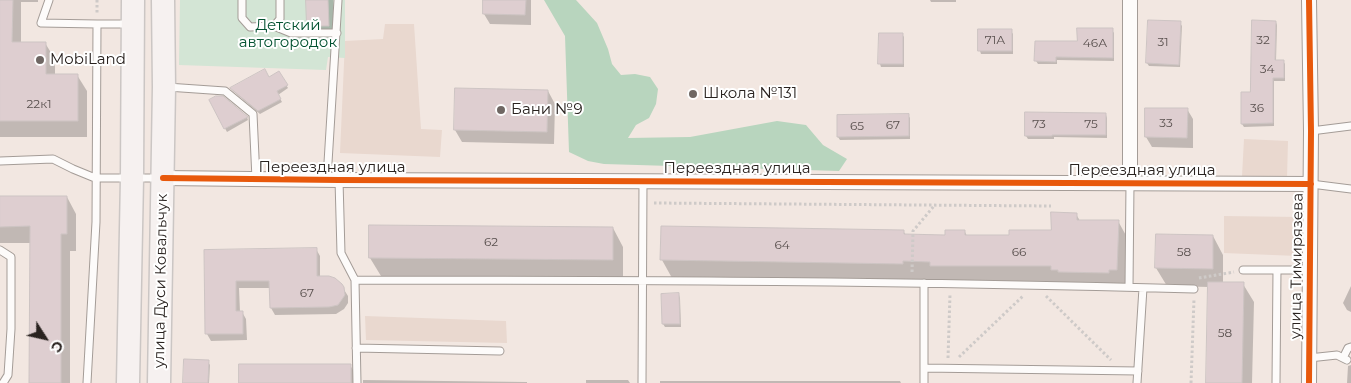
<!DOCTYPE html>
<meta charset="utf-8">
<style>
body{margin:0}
#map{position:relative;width:1351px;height:383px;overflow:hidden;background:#f2e7e1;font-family:Montserrat,sans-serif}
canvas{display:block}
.north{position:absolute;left:20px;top:313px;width:50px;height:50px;-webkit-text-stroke:4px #fff;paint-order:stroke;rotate:125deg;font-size:14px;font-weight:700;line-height:20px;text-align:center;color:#29221f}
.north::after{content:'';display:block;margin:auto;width:18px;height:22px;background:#29221f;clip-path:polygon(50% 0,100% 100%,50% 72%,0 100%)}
</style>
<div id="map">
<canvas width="1351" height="383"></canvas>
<div class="north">С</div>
</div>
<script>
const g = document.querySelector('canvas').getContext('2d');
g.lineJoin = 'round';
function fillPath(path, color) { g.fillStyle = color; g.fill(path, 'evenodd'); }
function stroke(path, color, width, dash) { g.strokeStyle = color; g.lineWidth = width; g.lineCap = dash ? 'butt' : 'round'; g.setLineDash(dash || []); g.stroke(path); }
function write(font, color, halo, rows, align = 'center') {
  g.font = font + ' Montserrat,sans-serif'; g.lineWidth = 4; g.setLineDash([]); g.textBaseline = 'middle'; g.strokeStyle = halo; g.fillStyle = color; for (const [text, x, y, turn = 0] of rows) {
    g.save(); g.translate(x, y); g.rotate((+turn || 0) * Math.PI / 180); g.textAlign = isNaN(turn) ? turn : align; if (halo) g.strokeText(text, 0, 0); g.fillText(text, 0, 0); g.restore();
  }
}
fillPath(new Path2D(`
 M385,24H414L421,129L442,130L440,157L340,153L345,41L383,39Z
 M1244,139L1288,141L1287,178L1242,176Z
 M1224,216L1299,217L1297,256L1224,253Z
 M365,316L506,321L507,343L366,340Z`), '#e9d8cf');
fillPath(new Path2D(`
 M180,0H345V58L328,57L326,70L179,65Z`), '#d3e5d5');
fillPath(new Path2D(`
 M544,0H576L597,23L608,49L612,64L621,75L635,74L650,77L658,89L656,104L649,118L636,125L628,138L690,137L777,121L806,125L823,145L847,159L839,171L604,164L588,161L569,152L565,36Z`), '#b8d5be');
fillPath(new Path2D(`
 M0,0H38V2H21V43H45L55,59V75H77L87,91V137H0Z
 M308,0H333L334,36H314L308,26Z
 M484,0H531V25L490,24L484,14Z
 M930,0H956V2H931Z
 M1276,22L1277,25L1276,61H1283L1285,64V81H1274V126L1244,127L1242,124L1251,93Z
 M1180,23L1182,26L1180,67L1149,66L1147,63Z
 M1112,30L1114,33V61L1057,60V64H1038L1036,61L1078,42Z
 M1011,31L1013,34V54H981L980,51Z
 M880,34H902L904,37V67H881L880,64Z
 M279,73L288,88L278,95L282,102L260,114L233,91L232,89L269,78Z
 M548,91L555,104L554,144L462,142L455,130Z
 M210,101L247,117L248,120L227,132Z
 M1187,109L1193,119V148L1152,147L1146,137Z
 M908,115L910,118V139L840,140L838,137V116Z
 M1106,115L1107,118V138L1054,137V139H1028L1026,136Z
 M0,197H67L76,214V251H70V383H30L31,243H0Z
 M1076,214L1080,221H1118L1128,239L1126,288L1118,290L1070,289L1068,287L942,283L939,279H913V281L672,278L662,260V228L903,231L906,235L946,236L965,232L967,236H1010L1052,231Z
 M613,228L623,247V278L381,276L370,258Z
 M1213,236L1223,255V283L1243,284L1254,302L1252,383H1207L1209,287L1167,286L1156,268Z
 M316,249L320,256V278L341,285L348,296V303L344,309L336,314L275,315L271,308V288H239L240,312H242L246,319L247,340L211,341L207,334L206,251Z
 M1351,286V312L1347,310L1343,303Z
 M662,295H679L680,298L681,327H665L663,324Z
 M208,362L210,365L209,383H184Z
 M350,365L361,383H241Z
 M1351,365V383H1347L1348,366Z
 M363,380L527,382V383H363Z
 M586,380H628L630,383H586Z
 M660,381H900L901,383H660Z`), '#0003');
const building = new Path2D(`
 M0,0H13L12,42H46V74H78V121H0Z
 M306,0H328L329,26H307Z
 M483,0H526L525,15L483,14Z
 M1148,20L1181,21L1179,65L1146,63Z
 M1252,20L1276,21L1275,60H1284V78H1273V123L1241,124V92H1250Z
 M1077,28H1113V58L1056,57V62L1034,61L1035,41H1077Z
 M978,29H1012V51H978Z
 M879,33H903V64H878Z
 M265,69L269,77L279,71L288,85L277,91L281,99L258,111L230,88Z
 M455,88L548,90L547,132L454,130Z
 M216,96H223L248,117L224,129L209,100Z
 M1145,108H1188L1187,138L1145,137Z
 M1025,112L1106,113V135H1052V136H1025Z
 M909,114V136L837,137V115Z
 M0,196H67V234H61V383H29L30,226L0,227Z
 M1051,212L1077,213V220H1119L1117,270H1109V273L1058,272V270H1051V266H930V262L903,261V264L660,260L661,226L904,230V234L945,235V230H965V235H1009V230H1051Z
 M369,225L613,227V260L369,258Z
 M1156,234L1213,235V269L1155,268Z
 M317,248V276H329L335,278L342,284L344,287L345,295L338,305L329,307L270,308L269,281H236V311H243V334H205L204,250Z
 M1208,282H1244L1242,383H1206Z
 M679,293L680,324H662L661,294Z
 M184,359L209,360L208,383H183Z
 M239,364H351V383H239Z`);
fillPath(building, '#deced0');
stroke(building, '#cdc4c3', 1);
const lane = new Path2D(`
 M49,0L41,23L97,24L96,222L87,383
 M242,0V18L250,27L274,26L280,19V0
 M97,24H129
 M274,26L291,33H337
 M167,87L225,91L253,114L256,179
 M1311,131L1351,126
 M0,161L53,159L73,169L95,178H160
 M327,179L338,0
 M339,180L341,253L355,280L357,383
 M1311,184L1351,189
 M0,250L11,257V329L8,375L3,383
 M1243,270H1310
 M355,280C635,280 915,281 1194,289
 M924,283V383
 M1129,287L1130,183
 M356,348L500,351
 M1309,358L1337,355L1347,360
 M1343,358L1348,348L1351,347
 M924,368L1138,371
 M642,383L643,181
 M1137,383L1143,288
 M1276,383L1277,270`);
const street = new Path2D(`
 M1130,0V183
 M163,178L339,180L1311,184
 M1309,383L1311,131L1309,0`);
const primary = new Path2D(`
 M128,383L132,178L133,0
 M159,383L164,87L163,0`);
stroke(lane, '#a49c97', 9);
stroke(street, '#a49c97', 16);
stroke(primary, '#cbc6c4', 25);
stroke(new Path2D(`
 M97,0V14
 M654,203L1051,206
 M912,272L913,231L934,206
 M1199,278L1234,272
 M1046,296L1111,360
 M959,357L1023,296
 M948,358L950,294
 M1191,383L1194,299`), '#cecac8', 3, [2.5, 2.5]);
stroke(lane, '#fdfbfa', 7);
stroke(street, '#fdfbfa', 14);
stroke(primary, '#f6f1f0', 22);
stroke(new Path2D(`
 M163,178L339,180L1311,184
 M1309,383L1311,131L1309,0`), '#e8590c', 6);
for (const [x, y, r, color] of [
 [40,60,5,"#6f6763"],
 [693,94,5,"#6f6763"],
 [501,110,5,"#6f6763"]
]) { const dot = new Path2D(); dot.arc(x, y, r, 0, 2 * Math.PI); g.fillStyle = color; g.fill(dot); stroke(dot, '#fff', 2); }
write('12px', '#59504e', null, [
 ["71А",995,40],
 ["32",1263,40],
 ["31",1163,42],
 ["46А",1095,43],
 ["34",1267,69],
 ["22к1",39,104],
 ["36",1257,108],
 ["33",1166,123],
 ["73",1039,124],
 ["75",1091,124],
 ["67",893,125],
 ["65",857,126],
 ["62",491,242],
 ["64",782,245],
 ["66",1019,252],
 ["58",1184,252],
 ["67",307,293],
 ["58",1225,333]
]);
write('15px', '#035231', '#fff', [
 ["Детский",288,26],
 ["автогородок",288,43]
]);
write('15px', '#29221f', '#fff', [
 ["MobiLand",50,60],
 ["Школа №131",703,94],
 ["Бани №9",511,110]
], 'left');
write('15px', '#29221f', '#fff', [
 ["Переездная улица",332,168],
 ["Переездная улица",737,169],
 ["Переездная улица",1142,171],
 ["улица Тимирязева",1297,266,-89],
 ["улица Дуси Ковальчук",161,281,-89]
]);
</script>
